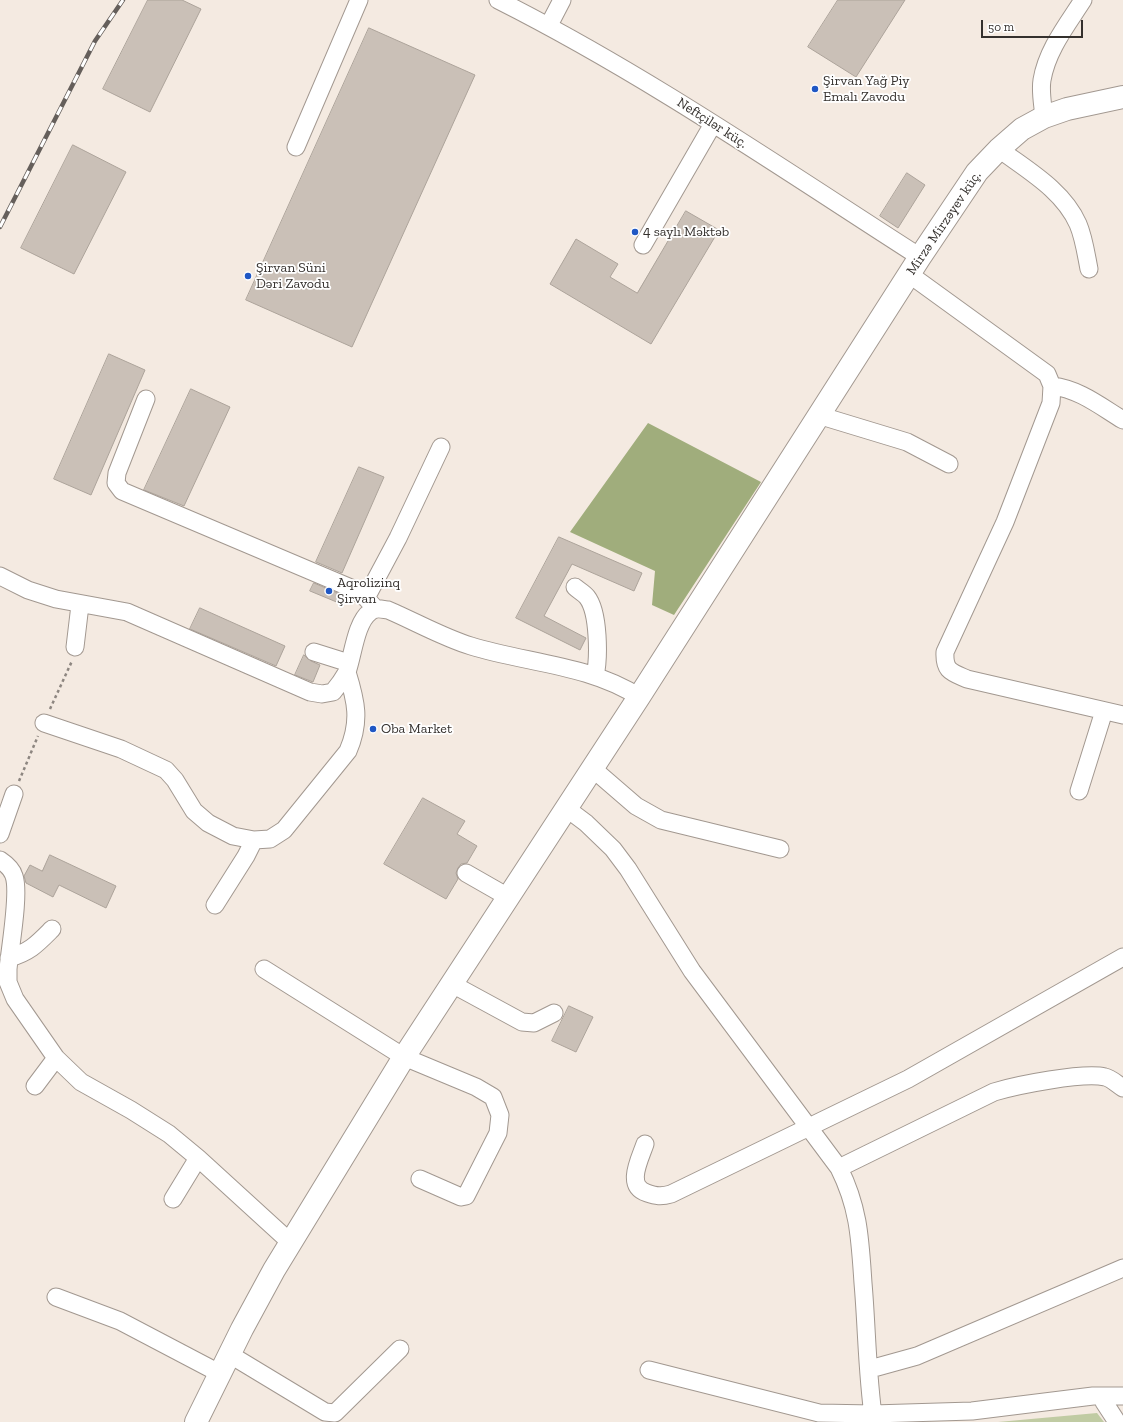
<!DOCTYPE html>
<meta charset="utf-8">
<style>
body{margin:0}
#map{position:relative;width:1123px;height:1422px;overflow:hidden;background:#f4eae1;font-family:"Zilla Slab",serif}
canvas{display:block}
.scale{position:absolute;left:981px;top:20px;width:102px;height:18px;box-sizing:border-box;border:2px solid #34302d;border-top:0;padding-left:5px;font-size:12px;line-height:14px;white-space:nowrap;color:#34302d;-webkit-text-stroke:3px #fff;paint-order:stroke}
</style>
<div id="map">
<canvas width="1123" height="1422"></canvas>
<div class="scale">50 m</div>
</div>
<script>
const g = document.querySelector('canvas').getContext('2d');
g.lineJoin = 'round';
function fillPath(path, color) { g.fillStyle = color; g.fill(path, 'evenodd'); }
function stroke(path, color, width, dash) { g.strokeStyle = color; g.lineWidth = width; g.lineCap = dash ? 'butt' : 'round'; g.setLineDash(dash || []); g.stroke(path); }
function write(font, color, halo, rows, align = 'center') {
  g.font = font + ' "Zilla Slab",serif'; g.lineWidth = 3.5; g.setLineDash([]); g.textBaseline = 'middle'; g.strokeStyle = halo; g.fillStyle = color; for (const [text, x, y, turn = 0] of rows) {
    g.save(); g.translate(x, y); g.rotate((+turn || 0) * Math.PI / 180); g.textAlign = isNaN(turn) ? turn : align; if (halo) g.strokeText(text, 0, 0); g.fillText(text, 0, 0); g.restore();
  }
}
fillPath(new Path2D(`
 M1097,1413L1104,1422H998Z`), '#c0cba3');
fillPath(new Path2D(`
 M648,423L761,482L674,615L652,605L655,571L570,532Z`), '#a0ad7c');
const building = new Path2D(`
 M148,0H182L201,9L150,112L103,89Z
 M838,0H905L856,77L808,47Z
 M369,28L475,75L352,347L246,300Z
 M73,145L126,172L74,274L21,248Z
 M907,173L925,185L898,228L880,216Z
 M686,211L719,230L651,344L550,284L576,239L618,264L610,277L637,293Z
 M109,354L145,370L91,495L54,479Z
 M191,389L230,407L184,506L144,490Z
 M359,467L384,477L342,573L316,562Z
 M559,537L642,573L634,591L572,564L544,616L586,638L580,650L516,618Z
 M314,583L342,595L339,603L310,591Z
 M200,608L285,646L276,666L190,629Z
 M304,655L311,661L320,665L313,682L295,675Z
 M423,798L465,821L457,834L477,846L467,863L461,864L458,868L456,873L458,879L446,899L384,864Z
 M50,855L116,886L106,908L59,885L53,897L26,883L24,876L30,865L42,871Z
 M569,1006L593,1017L576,1052L552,1041Z`);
fillPath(building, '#cac0b7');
stroke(building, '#aca39a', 1);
const minor = new Path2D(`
 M498,0C645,74 781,168 920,257
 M549,25L562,0
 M1044,117C1043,105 1040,92 1042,80C1047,50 1067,25 1083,0
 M296,147L359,0
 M999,149C1027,170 1063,190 1078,224C1084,238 1086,254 1089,269
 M643,245L713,124
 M909,274L1047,374L1052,386L1051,403L1005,522L945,652C944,671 951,672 967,679L1123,715
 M1052,386C1079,389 1100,406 1123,420
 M146,399L117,473L116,483L122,491L351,588L366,598L375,608
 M818,415L907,442L949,464
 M0,576L28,590L56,599L127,612L310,692L322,694L333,692C338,686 343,679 347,672C353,655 356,622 370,612C375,607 381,609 388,610C414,621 444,638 471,646C526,663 590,665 639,697
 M575,587C578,590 584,593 587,597C599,612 599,658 595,676
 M366,598L398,538L441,447
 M75,647L80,605
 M314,652L349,663
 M44,723L121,749L166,770L175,780L194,811L208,823L233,836L254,840L270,839L284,830L348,751C361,721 356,701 347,672
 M592,768L636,806L661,820L780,849
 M1079,791L1104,711
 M566,808L586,823L613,849L628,869L692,971L839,1168C859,1208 860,1239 863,1283C867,1329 867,1376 874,1422
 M0,834L14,794
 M0,860C6,864 12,869 14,876C20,893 10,948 8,969V982L15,999L56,1058L81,1082L131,1110L169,1134L198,1158L290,1242
 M466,873L508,897
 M215,905L246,856L254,840
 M9,958C30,952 37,944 52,929
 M264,969L404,1057L476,1087L493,1097L500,1115L498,1133L466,1196L461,1197L420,1179
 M452,984L522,1022L534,1023L554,1013
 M35,1086L56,1058
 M645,1144C640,1159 625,1186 647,1193C656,1196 661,1197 671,1194L908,1079L1123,957
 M839,1168L994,1092C1017,1085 1083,1072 1105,1077C1111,1078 1118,1085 1123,1088
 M173,1199L198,1158
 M56,1297L120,1321L219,1373
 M229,1354L325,1412L335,1413L400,1349
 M870,1369L917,1356L1123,1268
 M649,1370L819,1413L873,1414L972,1411L1093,1396H1123
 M1103,1396L1104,1402L1117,1422`);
const major = new Path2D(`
 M196,1422L242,1329L274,1270L404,1057L639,697L920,257L977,172L999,149L1022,129L1044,117L1067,109L1123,97`);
stroke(minor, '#a29890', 19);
stroke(major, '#a29890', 24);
stroke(new Path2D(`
 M50,709L72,661
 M19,781L38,736`), '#8d8680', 2.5, [3, 3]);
stroke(minor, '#fff', 17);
stroke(major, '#fff', 22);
const rail = new Path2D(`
 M0,227L95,41L123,0`);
stroke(rail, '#655f5b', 4.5);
stroke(rail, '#fff', 3, [9]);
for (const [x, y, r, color] of [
 [815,89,4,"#1f57c4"],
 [635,232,4,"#1f57c4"],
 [248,276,4,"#1f57c4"],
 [329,591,4,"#1f57c4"],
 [373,729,4,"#1f57c4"]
]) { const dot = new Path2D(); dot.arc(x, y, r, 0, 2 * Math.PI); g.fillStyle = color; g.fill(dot); stroke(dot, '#fff', 1.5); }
write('14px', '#34302d', '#fff', [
 ["Şirvan Yağ Piy",823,81],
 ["Emalı Zavodu",823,97],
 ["4 saylı Məktəb",643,232],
 ["Şirvan Süni",256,268],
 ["Dəri Zavodu",256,284],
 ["Aqrolizinq",337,583],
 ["Şirvan",337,599],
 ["Oba Market",381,729]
], 'left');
write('14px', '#34302d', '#fff', [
 ["Neftçilər küç.",712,123,33],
 ["Mirzə Mirzəyev küç.",944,223,-56]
]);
</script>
